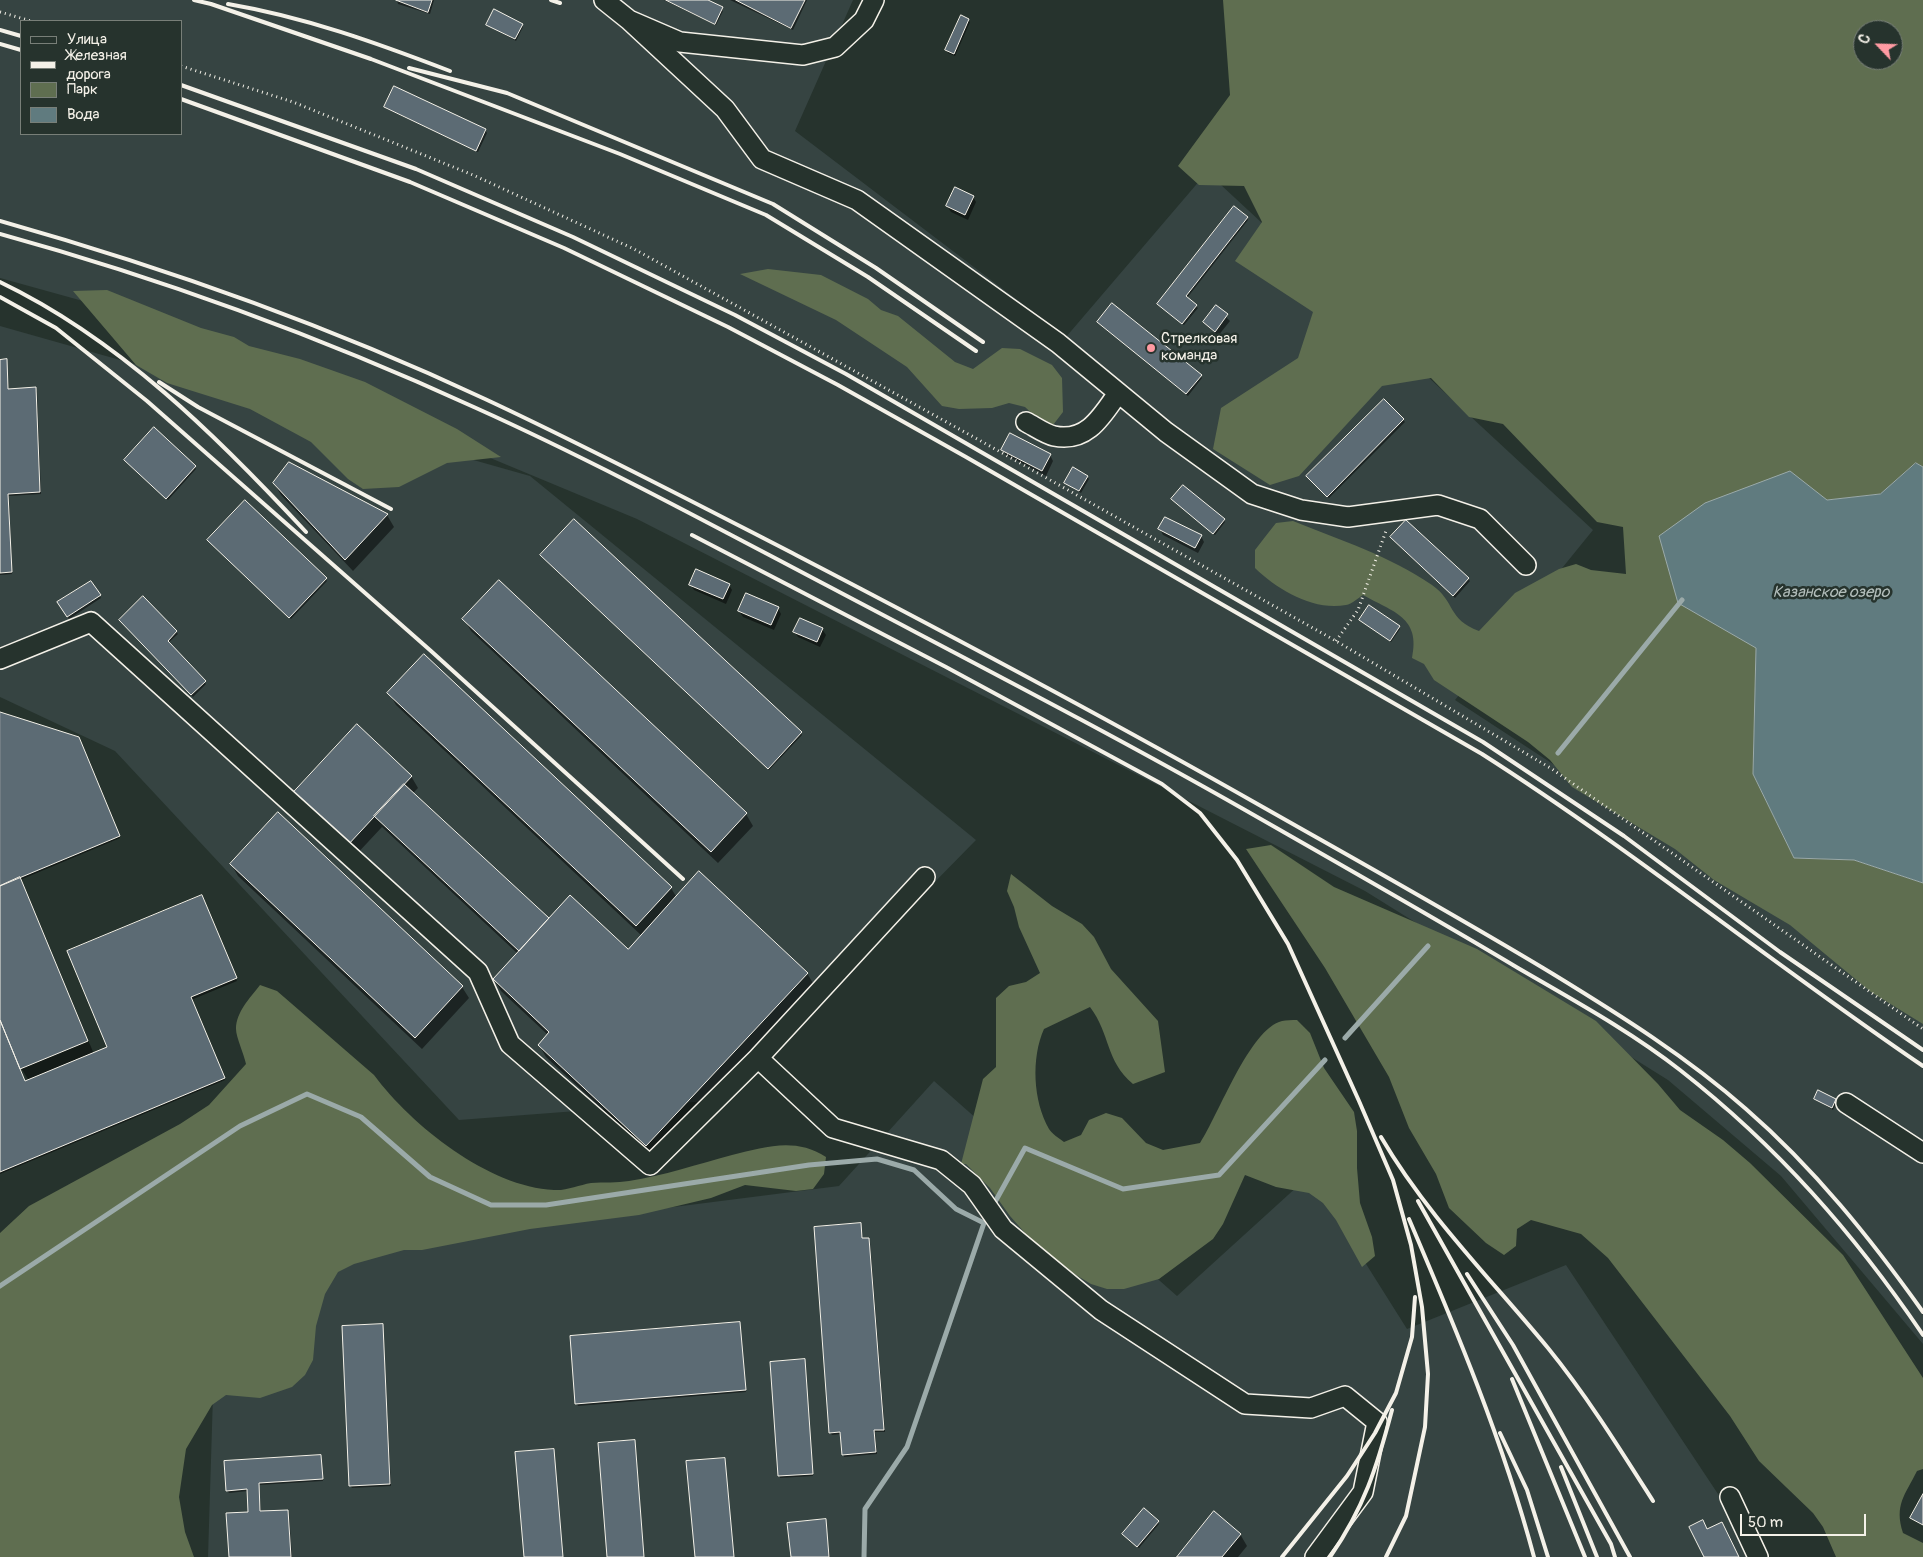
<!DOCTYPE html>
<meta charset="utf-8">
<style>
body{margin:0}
#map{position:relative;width:1923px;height:1557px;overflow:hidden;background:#26332d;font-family:Pangolin,sans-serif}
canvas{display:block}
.legend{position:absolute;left:20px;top:20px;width:162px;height:115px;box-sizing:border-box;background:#26332d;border:1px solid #787f78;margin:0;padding:6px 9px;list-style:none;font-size:15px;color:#f4f1e8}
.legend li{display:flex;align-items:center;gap:10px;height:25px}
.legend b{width:25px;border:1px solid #787f78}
.north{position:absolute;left:1853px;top:20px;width:50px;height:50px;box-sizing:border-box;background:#26332d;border:1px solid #787f78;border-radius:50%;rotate:294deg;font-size:14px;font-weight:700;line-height:20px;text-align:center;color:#f4f1e8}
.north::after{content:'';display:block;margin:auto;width:18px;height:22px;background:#ff9aa2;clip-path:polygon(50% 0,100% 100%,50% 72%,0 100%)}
.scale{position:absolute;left:1740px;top:1514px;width:126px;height:22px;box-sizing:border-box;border:2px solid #f4f1e8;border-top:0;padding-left:6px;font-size:15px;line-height:18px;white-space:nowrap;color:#f4f1e8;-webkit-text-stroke:4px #26332d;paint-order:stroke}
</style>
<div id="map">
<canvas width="1923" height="1557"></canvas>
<ul class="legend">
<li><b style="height:6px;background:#26332d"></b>Улица</li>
<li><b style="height:6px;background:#f4f1e8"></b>Железная дорога</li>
<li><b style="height:14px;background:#5f6e50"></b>Парк</li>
<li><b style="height:14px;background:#607b7f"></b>Вода</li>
</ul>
<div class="north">С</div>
<div class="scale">50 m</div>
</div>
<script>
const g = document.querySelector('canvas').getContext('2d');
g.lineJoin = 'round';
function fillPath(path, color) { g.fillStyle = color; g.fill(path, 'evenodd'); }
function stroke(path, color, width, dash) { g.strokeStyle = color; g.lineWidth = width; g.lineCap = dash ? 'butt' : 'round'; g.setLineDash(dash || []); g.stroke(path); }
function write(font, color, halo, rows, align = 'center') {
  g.font = font + ' Pangolin,sans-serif'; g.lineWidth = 5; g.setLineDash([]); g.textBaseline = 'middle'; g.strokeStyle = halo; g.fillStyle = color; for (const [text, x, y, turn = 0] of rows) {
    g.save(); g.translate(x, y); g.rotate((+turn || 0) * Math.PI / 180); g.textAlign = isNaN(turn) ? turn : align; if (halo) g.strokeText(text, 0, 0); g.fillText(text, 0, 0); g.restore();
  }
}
fillPath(new Path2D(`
 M0,0H853L795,131L1066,337L1207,172L1593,530L1455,700L1923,1006V1344L1781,1176L1668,1080L1365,891L637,519L173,326L0,278ZM21,21H181V134H21Z
 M0,326L530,476L976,840L721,1100L459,1120L115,751L0,697Z
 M934,1081L1177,1296L1310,1175L1407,1329L1566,1265L1718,1494L1750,1557H208L217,1265L839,1186Z`), '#364442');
fillPath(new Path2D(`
 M1223,0H1923V467L1916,463L1880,494L1827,500L1679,603L1756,647L1753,774L1794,858L1854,860L1923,883V1024L1871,992L1790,925L1714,880L1675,849L1572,787L1550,760L1528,742L1434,680L1424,664L1412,658C1421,617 1393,612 1363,595C1358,598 1352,604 1346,605C1313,611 1278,590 1255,568V550L1265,537L1276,523L1293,521C1340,540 1390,556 1432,585C1456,602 1447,619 1479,631L1515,593L1559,569L1576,564L1591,570L1626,574L1623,527L1597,522L1503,424L1469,417L1431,378L1382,386L1299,476L1270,485L1213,449L1221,408L1298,358L1313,312L1235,261L1262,222L1244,186L1199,185L1178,166L1230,95ZM1863,30H1893V60H1863Z
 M768,269L821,275L868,299L881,310L898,316L955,362L973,369L1002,348L1020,349L1052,365L1062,378L1063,412L1053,425L1038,419L1025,407L1009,403L992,408L959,409L942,406L907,367L836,320L740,274Z
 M107,290L201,328L234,337L249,346L300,359L365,382L457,429L501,457L447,463L399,487L363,489L348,479L311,442L250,409L167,383L136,365L73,291Z
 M1271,845L1334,887L1477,949L1596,1021L1658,1084L1680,1110L1723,1140L1750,1163L1843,1255L1923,1378V1469L1917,1471C1905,1495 1894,1505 1903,1533L1923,1543V1557H1836L1823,1527L1813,1513L1759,1461L1730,1416L1608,1258L1581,1234L1531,1220L1517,1229L1516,1246L1504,1255L1486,1243L1449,1208L1436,1174L1409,1128L1389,1077L1325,968L1246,849Z
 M1011,874L1052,906L1082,924L1094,937L1111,969L1158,1021L1165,1072L1133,1084C1105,1060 1111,1035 1090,1007L1044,1029C1031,1058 1033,1101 1049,1129C1052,1134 1059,1138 1064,1142L1081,1135L1089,1120L1106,1113L1122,1118L1146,1143L1163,1150L1200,1143C1218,1116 1250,1028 1282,1021C1286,1020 1292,1020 1297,1020L1310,1033L1324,1068L1354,1112L1357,1131V1168L1360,1203L1372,1237L1375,1256L1362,1267L1336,1220L1323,1203L1309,1193L1276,1187L1245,1175L1223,1224L1213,1239L1159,1279L1124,1289H1107L1091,1284L1076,1275L1033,1242L1010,1216L990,1188L966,1164H961L983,1079L996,1067V998L1009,986L1026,982L1040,973L1019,927L1014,907L1007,891Z
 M260,985L277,991L374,1075C412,1126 489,1187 554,1190C566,1191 579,1185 591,1183C604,1182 617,1183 629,1181C663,1176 698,1164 732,1155C765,1147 795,1137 826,1157L824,1174L813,1189L796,1191L745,1185L711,1198L639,1215L530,1229L422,1250H404L354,1264L338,1272L325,1294L316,1326L313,1360L305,1375L292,1387L260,1398L226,1395L212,1405L186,1449L179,1497L185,1532L194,1557H0V1233L29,1206L180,1124L209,1105L246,1064C244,1054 236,1037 236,1029C236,1012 250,998 260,985Z`), '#5f6e50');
const water = new Path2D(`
 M1916,463L1923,467V883L1854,860L1794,858L1753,774L1756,648L1678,603L1659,536L1705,503L1790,471L1827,500L1880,494Z`);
fillPath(water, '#607b7f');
stroke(water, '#9baaa9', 1);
fillPath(new Path2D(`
 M397,0H434L430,14L398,4Z
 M664,0H705L723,11L716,25Z
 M730,0H807L793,30Z
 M968,20L970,22L955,56L948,53L947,50Z
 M488,25H522L523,27L516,41Z
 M395,87L485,130L487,133L478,152L387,109L385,107Z
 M973,197L976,202L968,220L951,212L947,206Z
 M1247,218L1248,220L1187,298L1198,308L1184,325L1160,306Z
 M1216,307L1230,321L1218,336L1204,322Z
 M1098,322L1201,376L1202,378L1188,396Z
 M0,361H6L7,363L8,390L35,389L37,391L41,494L9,496L12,574L0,575Z
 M1384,400L1405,422L1329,498L1309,479Z
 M1002,450L1050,455L1053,461L1046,476L1006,455Z
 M127,462L195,467L196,469L168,500Z
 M289,464L387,515L394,527L353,571L281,495L274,483Z
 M1087,477L1089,479L1081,493L1065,483Z
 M1172,499L1224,520L1225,522L1215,535Z
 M1406,521L1468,579L1470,581L1455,598L1393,540L1391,537Z
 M1160,529L1201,536L1204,542L1198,553L1163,535Z
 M210,542L326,579L327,581L291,619Z
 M543,557L801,733L802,735L769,770Z
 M91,582L101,598L69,619L59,603Z
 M499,582L746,814L753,826L718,863L471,631L464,619Z
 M691,585H729L732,590L726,604L694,590Z
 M143,598L178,634L168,643L206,684L193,697L120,620Z
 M778,608L781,614L774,630L743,617L739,611Z
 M1361,620L1399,627L1400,629L1391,642Z
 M822,629L826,635L820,647L798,637L795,632Z
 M424,656L671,888L677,898L807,973L814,985L654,1157L546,1057L539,1045L548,1035L501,991L494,979L518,954L382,827L354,857L300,806L411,776L418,788L413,793L549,920L628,950L642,936L396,705L389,693Z
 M0,713L79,740L120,838L20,880L94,1054L108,1048L203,899L237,981L191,1000L225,1080L0,1174ZM20,1066L29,1081L25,1083Z
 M278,814L462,987L469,998L422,1049L238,876L231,864Z
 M1815,1099L1835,1100L1837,1102L1833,1110Z
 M860,1224L863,1240L869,1239L870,1242L885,1432H875L877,1454L844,1457L841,1434L832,1435L830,1432Z
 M739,1323L746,1392L578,1406L577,1404Z
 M383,1326L391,1486L352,1488L350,1485Z
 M804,1361L813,1476L780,1478L771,1363Z
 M320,1456L323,1481L259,1485L261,1513L288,1511L289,1513L292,1557H230L250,1513L248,1491L229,1493L227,1490Z
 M724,1459L734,1557H696Z
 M825,1520L830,1557H792Z
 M1158,1522L1159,1524L1139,1548L1125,1536Z
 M1240,1534L1247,1546L1238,1557H1178Z`), '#0007');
stroke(new Path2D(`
 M1558,753L1682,600
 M1345,1038L1428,946
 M995,1202L1025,1148L1123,1189L1219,1175L1325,1060
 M0,1286L240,1126L307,1094L361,1117L430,1177L491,1205H546L809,1165L877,1159L914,1170L956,1209L984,1223L907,1447L865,1509L864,1557`), '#9baaa9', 5);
const building = new Path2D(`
 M396,0H432L428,12Z
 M666,0H708L723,7L715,24Z
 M736,0H805L791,28Z
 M494,9L523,24L515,39L486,25Z
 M961,15L969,19L954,54L945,50Z
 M394,86L486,129L476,151L384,107Z
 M955,187L974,196L965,215L946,206Z
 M1234,206L1248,217L1186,296L1197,305L1182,324L1157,304Z
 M1112,303L1202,375L1186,394L1097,322Z
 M1216,305L1228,314L1215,332L1203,322Z
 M7,359L8,389L36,387L40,492L8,494L12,572L0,573V360Z
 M1384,399L1404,419L1327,497L1306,476Z
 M154,427L196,466L166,499L124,460Z
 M1010,433L1051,454L1042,471L1001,450Z
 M289,462L388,514L345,560L273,483Z
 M1073,467L1088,476L1079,491L1064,483Z
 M1183,485L1225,519L1213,534L1171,499Z
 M245,500L327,578L289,618L207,540Z
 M1165,517L1202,535L1195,548L1158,529Z
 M574,519L802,732L768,769L540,555Z
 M1406,520L1469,578L1453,596L1390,537Z
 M696,569L730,584L723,599L689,585Z
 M499,580L747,813L711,852L462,619Z
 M91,581L101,595L67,617L57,602Z
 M746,593L779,607L771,625L738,611Z
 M143,596L177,631L168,641L206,681L191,695L119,620Z
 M1369,605L1400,626L1390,641L1359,620Z
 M800,618L823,628L817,642L793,632Z
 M424,654L672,887L636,926L387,693Z
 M0,712L79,737L120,836L0,886Z
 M357,724L412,776L347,846L292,794Z
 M404,784L549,918L519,951L374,816Z
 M278,812L463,986L415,1038L230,864Z
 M699,871L808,973L646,1146L538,1045L549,1032L493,979L570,895L628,949Z
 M20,877L88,1041L20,1069L0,1020V886Z
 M202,895L237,978L191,997L225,1078L0,1172V1020L25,1081L107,1047L67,951Z
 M1818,1090L1836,1099L1832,1108L1814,1099Z
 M861,1223L862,1238H869L884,1430H874L876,1452L842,1455L840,1432L829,1433L814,1227Z
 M740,1322L746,1390L575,1404L570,1336Z
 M383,1324L390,1484L349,1486L342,1326Z
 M805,1359L813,1474L778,1476L770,1362Z
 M635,1440L644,1557H607L598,1443Z
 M554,1449L563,1557H524L515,1452Z
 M321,1455L323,1479L259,1483L260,1511L288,1510L291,1557H229L226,1513L248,1512L247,1489L226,1491L224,1461Z
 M725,1458L734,1557H695L686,1461Z
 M1923,1494V1525L1910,1518Z
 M1144,1508L1159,1521L1137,1547L1122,1534Z
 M1214,1511L1241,1534L1222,1557H1177Z
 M826,1519L829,1557H791L787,1523Z
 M1703,1520L1707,1529L1722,1522L1739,1557H1704L1689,1527Z`);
fillPath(building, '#5c6b74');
stroke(building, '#f4f1e8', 1);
const minor = new Path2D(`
 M604,0L629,20L680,42L803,55L835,47L864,20L874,0
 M629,20L725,109L762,159L857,200L1058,343L1166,432L1252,494L1301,510L1348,517L1438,505L1480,519L1526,565
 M1026,422C1034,426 1045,434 1054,436C1087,443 1102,416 1118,393
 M0,659L91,622L478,972L510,1044L650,1165L758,1058L833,1128L941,1160L972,1185L1003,1229L1101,1310L1245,1404L1311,1408L1345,1396L1377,1422L1363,1492L1315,1557
 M758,1058L925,877
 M1846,1103L1923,1153
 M1730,1497L1758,1557`);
stroke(minor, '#f4f1e8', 22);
stroke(new Path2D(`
 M0,12L31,21
 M181,66L293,102L473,175L634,249L988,445L1336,641L1552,769L1923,1029
 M1336,641L1358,610L1387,528`), '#f4f1e8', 3, [1, 4]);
stroke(minor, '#26332d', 19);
stroke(new Path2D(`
 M194,0L211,4L371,59L620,154L766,215L868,277L976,351
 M551,0L560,3
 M228,4C305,17 377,43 450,71
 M0,30L21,36
 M0,44L21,50
 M409,68L507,93L773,204L876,268L983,342
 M181,85L416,169L573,237L735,315L846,374L1483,742L1624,836L1780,952L1923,1050
 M181,99L410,182L564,248L728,327L838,385L966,457L1482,754C1634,851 1774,965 1923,1066
 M0,221C163,267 331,327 485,399C590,448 693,502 796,555C952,636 1108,719 1261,806C1358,861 1457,916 1553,974C1620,1015 1687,1057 1746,1109C1814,1168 1871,1239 1923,1312
 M0,234C160,278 325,339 476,408C596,462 712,525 828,586C968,660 1108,732 1245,810C1336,862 1428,914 1518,968C1573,1000 1630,1031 1680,1070C1777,1146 1854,1233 1923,1335
 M0,282C119,339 217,436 306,532
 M0,297L56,328L147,401L431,651L683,879
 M159,382L198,407L391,509
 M692,535L946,667L1162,784L1200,813L1237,860L1288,944L1359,1101L1393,1180L1411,1245L1422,1307L1428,1374L1425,1427L1406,1516L1386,1557
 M1381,1137C1426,1214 1491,1279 1548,1348C1587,1396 1620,1449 1653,1501
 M1418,1201L1611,1544L1615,1557
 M1409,1219C1456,1329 1503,1441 1534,1557
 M1467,1274L1513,1345L1630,1557
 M1512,1379L1585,1557
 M1500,1433L1527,1490L1548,1557
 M1561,1467L1597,1557
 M1282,1557L1347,1476L1375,1433L1396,1393L1412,1337L1415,1297
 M1330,1557C1364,1508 1377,1467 1392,1410`), '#f4f1e8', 4);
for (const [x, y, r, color] of [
 [1151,348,5,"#ff9aa2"]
]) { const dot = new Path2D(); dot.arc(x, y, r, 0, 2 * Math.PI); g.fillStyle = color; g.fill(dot); stroke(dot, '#26332d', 2); }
write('15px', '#f4f1e8', '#26332d', [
 ["Стрелковая",1161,339],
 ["команда",1161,356]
], 'left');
write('italic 16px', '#b1bcb9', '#26332d', [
 ["Казанское озеро",1831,593]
]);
</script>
